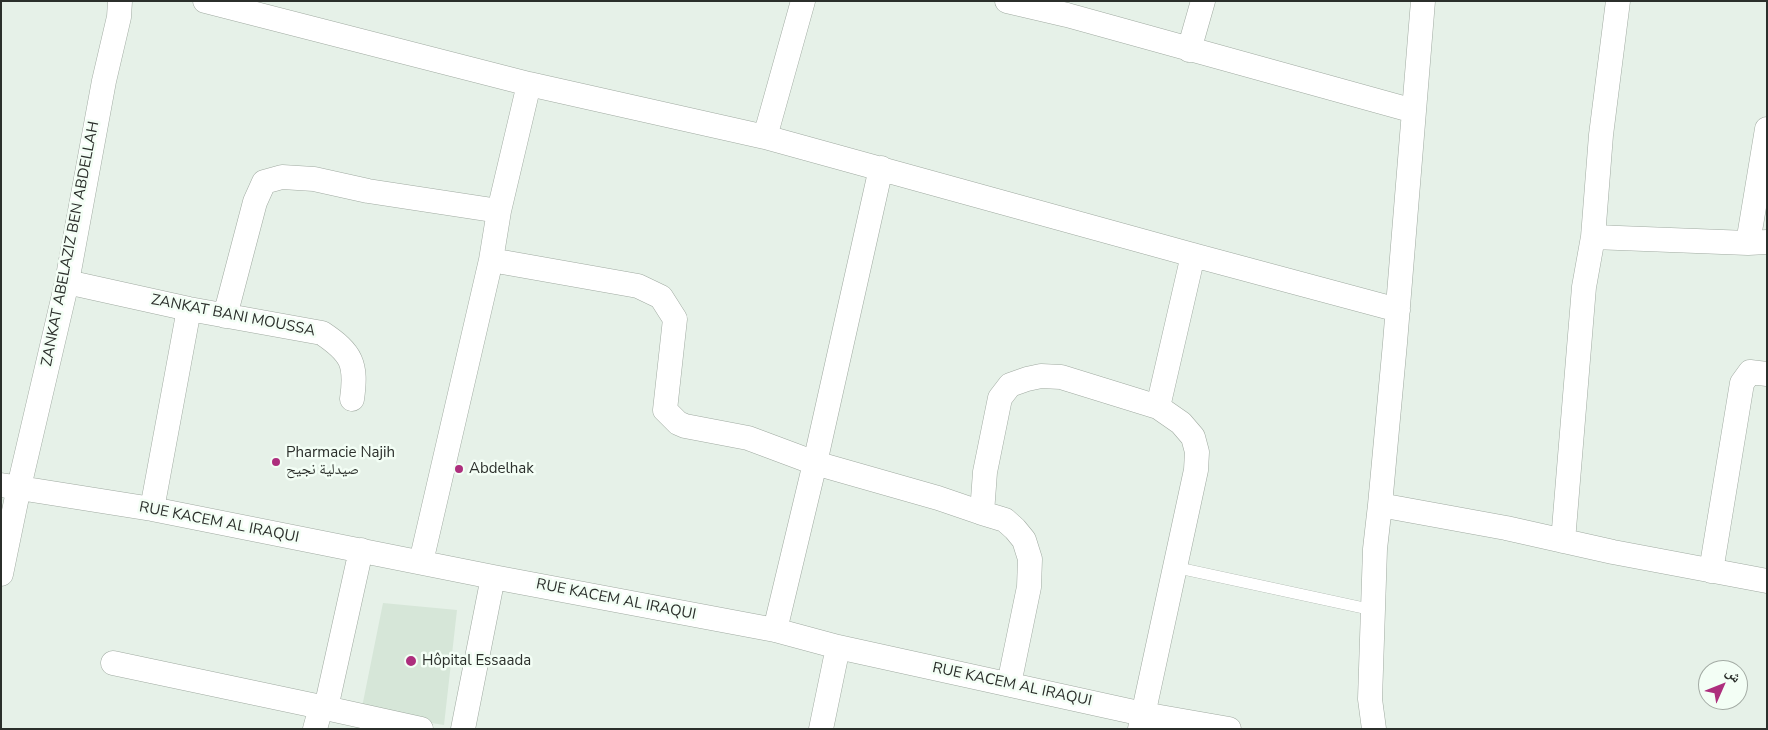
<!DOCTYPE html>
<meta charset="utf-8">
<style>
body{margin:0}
#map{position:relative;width:1768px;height:730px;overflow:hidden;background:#e6f1e8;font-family:"Nunito Sans","Noto Naskh Arabic",sans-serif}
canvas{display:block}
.frame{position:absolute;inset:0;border:2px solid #2b2f2b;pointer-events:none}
.north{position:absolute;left:1698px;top:660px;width:50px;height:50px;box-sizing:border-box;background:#f3fef5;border:1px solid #a3aba4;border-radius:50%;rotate:46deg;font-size:14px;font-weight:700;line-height:20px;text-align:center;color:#2b2f2b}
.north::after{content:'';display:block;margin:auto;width:18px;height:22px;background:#ad2e7d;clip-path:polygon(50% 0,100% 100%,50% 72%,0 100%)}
</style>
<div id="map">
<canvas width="1768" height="730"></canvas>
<div class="frame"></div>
<div class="north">ش</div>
</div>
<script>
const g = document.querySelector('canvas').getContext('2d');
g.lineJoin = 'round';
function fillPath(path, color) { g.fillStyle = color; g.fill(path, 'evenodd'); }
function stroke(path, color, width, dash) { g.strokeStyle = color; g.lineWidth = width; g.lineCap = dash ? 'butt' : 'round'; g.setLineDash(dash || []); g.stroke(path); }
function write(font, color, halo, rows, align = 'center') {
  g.font = font + ' "Nunito Sans","Noto Naskh Arabic",sans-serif'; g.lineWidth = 5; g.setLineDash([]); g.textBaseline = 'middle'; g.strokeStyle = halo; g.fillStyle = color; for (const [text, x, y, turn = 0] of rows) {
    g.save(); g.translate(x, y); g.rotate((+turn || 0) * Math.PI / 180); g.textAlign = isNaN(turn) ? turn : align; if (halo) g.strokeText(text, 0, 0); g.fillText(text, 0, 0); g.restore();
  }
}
fillPath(new Path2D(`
 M383,603L457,610L444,725L361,712Z`), '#d6e6d8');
const service = new Path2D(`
 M1174,567L1373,610`);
const minor = new Path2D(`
 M205,1L529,84L765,137L1193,255L1398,310
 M1007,1L1067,15L1414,111
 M1618,1L1601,135L1593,237L1748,243L1767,242
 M1189,50L1203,1
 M765,137L803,1
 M1748,243L1767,129
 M491,260L638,286L661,297L675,319L665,410L678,423L685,426L748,438L815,463L938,498L982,513L985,472L1000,398L1010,385L1027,379L1041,376L1061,377L1158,407L1181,423L1193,437L1197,452L1196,470L1140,729
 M67,282L189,309L322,333C352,353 357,364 352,399
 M225,316L255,202L264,182L282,177L314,179L368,191L499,211
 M1158,407L1193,255
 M1,485L152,509L493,577L775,630L838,647L1143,714L1229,729
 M1380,505L1506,528L1613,552L1767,581
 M152,509L189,309
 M982,513L1005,520L1015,529L1024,540L1030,559L1029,587L1009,684
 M1563,541L1584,287L1593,237
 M421,562L491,260L499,211L529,84
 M1711,571L1742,383L1750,372L1767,374
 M1,574L19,487L67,282L104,81L119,17L120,1
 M775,630L815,463L881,168
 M113,663L321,707L315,729
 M321,707L421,729
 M326,708L361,550
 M463,729L493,577
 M821,729L838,647
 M1374,729L1370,699L1375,549L1380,505L1395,343L1423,1`);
stroke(service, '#a0aaa1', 12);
stroke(minor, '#a0aaa1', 25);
stroke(service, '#fff', 11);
stroke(minor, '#fff', 24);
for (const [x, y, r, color] of [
 [276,462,5,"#ad2e7d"],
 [459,469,5,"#ad2e7d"],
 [411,661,6,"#ad2e7d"]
]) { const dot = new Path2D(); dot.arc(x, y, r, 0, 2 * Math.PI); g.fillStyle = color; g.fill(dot); stroke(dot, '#f3fef5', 2); }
write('15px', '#2b2f2b', '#f3fef5', [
 ["ZANKAT ABELAZIZ BEN ABDELLAH",71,244,-79],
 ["ZANKAT BANI MOUSSA",233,316,11],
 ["RUE KACEM AL IRAQUI",219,523,11],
 ["RUE KACEM AL IRAQUI",616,600,11],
 ["RUE KACEM AL IRAQUI",1012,685,12]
]);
write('15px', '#2b2f2b', '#f3fef5', [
 ["Pharmacie Najih",286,453],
 ["صيدلية نجيح",286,470],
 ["Abdelhak",469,469],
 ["Hôpital Essaada",422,661]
], 'left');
</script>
